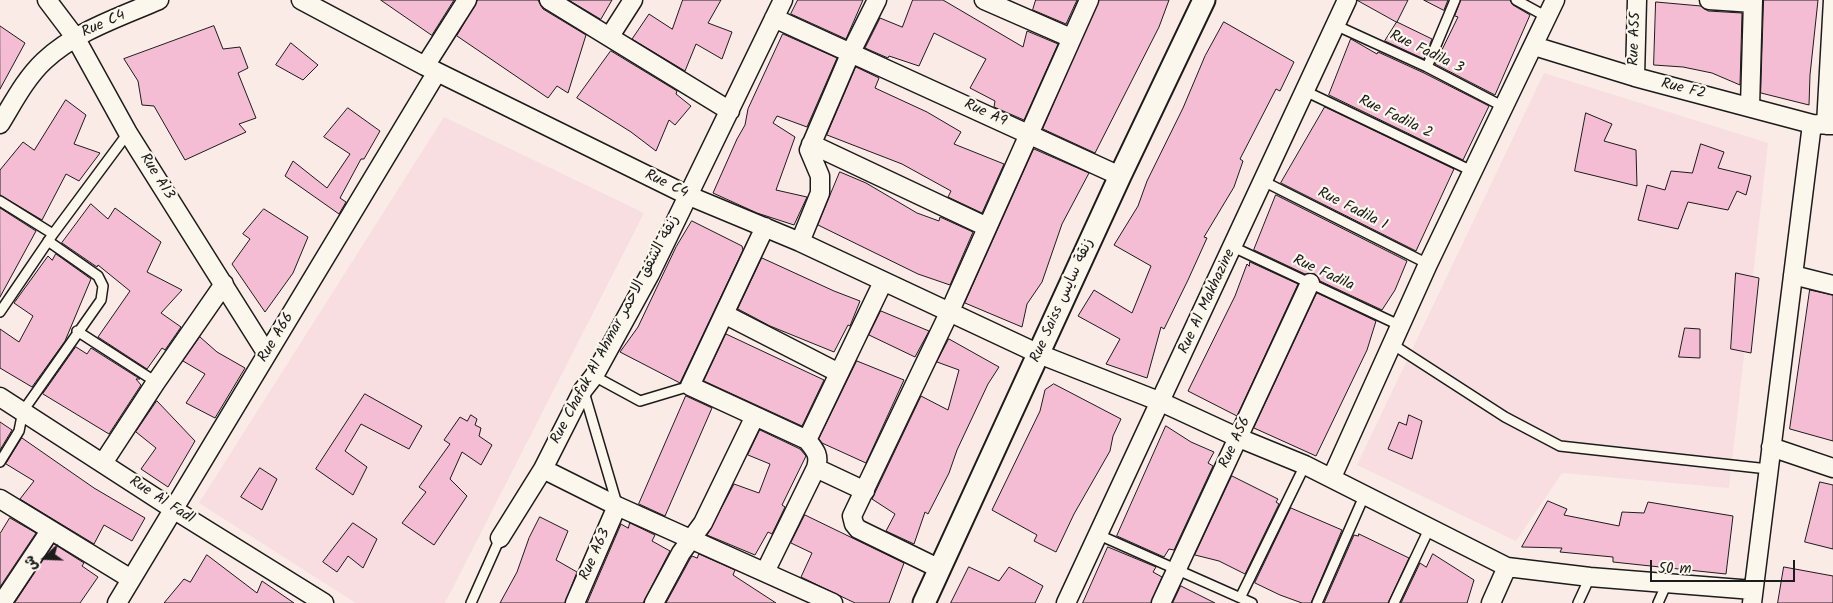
<!DOCTYPE html>
<meta charset="utf-8">
<style>
body{margin:0}
#map{position:relative;width:1833px;height:603px;overflow:hidden;background:#faebe7;font-family:Kalam,"Playpen Sans Arabic",sans-serif}
canvas{display:block}
.north{position:absolute;left:20px;top:533px;width:50px;height:50px;-webkit-text-stroke:4px #fbf7ec;paint-order:stroke;rotate:250deg;font-size:14px;font-weight:700;line-height:20px;text-align:center;color:#1c1c1c}
.north::after{content:'';display:block;margin:auto;width:18px;height:22px;background:#1c1c1c;clip-path:polygon(50% 0,100% 100%,50% 72%,0 100%)}
.scale{position:absolute;left:1650px;top:560px;width:145px;height:22px;box-sizing:border-box;border:2px solid #1c1c1c;border-top:0;padding-left:6px;font-size:15px;line-height:18px;white-space:nowrap;color:#1c1c1c;-webkit-text-stroke:4px #fbf7ec;paint-order:stroke}
</style>
<div id="map">
<canvas width="1833" height="603"></canvas>
<div class="north">ش</div>
<div class="scale">50 m</div>
</div>
<script>
const g = document.querySelector('canvas').getContext('2d');
g.lineJoin = 'round';
function fillPath(path, color) { g.fillStyle = color; g.fill(path, 'evenodd'); }
function stroke(path, color, width, dash) { g.strokeStyle = color; g.lineWidth = width; g.lineCap = dash ? 'butt' : 'round'; g.setLineDash(dash || []); g.stroke(path); }
function write(font, color, halo, rows, align = 'center') {
  g.font = font + ' Kalam,"Playpen Sans Arabic",sans-serif'; g.lineWidth = 4.5; g.setLineDash([]); g.textBaseline = 'middle'; g.strokeStyle = halo; g.fillStyle = color; for (const [text, x, y, turn = 0] of rows) {
    g.save(); g.translate(x, y); g.rotate((+turn || 0) * Math.PI / 180); g.textAlign = isNaN(turn) ? turn : align; if (halo) g.strokeText(text, 0, 0); g.fillText(text, 0, 0); g.restore();
  }
}
fillPath(new Path2D(`
 M1544,73L1768,143L1729,488L1562,473L1516,541L1357,465Z
 M444,117L644,213L445,603H356L199,503Z`), '#f8dde1');
const building = new Path2D(`
 M381,0H454L432,35Z
 M478,0H538L543,9L586,35L568,93L557,86L548,98L457,36Z
 M569,0H612L601,19Z
 M683,0H721L708,23L732,32L722,59L696,44L685,71L632,39L649,14L672,29Z
 M798,0H863L846,39L791,14Z
 M913,0H943L1023,47L1027,31L1058,44L1024,120L994,107L995,101L970,88L986,59L934,33L919,66L889,56L888,58L865,48L880,18L902,27Z
 M1036,0H1077L1066,24L1033,10Z
 M1099,0H1169L1159,27L1095,153L1043,129Z
 M1357,0H1408L1397,22Z
 M1424,0H1448L1444,10Z
 M1461,0H1510L1513,5L1530,15L1495,95L1435,64L1458,17L1455,16Z
 M1764,0H1818L1810,75L1809,105L1761,93Z
 M1656,2L1701,6L1708,11L1742,13L1740,85L1712,73L1683,67L1654,65Z
 M1224,22L1294,62L1280,91L1276,89L1240,159L1243,161L1234,187L1204,237L1207,238L1188,280L1164,329L1161,327L1147,378L1106,364L1120,339L1078,316L1094,290L1132,313L1151,266L1114,245L1138,206L1147,181L1183,108L1205,56Z
 M1397,22L1432,39L1424,59L1385,41Z
 M0,26L25,43L0,89Z
 M214,26L223,49L240,47L248,68L238,73L256,118L239,124L246,132L185,160L154,106L142,105L138,81L124,59Z
 M783,34L837,58L807,127L777,116L773,123L795,137L776,190L807,197L794,225L757,213L713,193L737,139L745,125L748,109Z
 M1351,39L1377,54L1378,52L1424,73L1489,106L1463,160L1329,95Z
 M291,43L318,65L303,80L276,65Z
 M611,51L677,91L676,94L691,106L675,125L669,120L656,151L631,132L577,98Z
 M856,67L879,78L875,88L927,112L961,132L954,144L1004,164L982,213L948,197L951,191L902,164L827,135Z
 M66,100L86,115L74,144L100,153L79,181L66,174L42,220L0,195V170L23,142L34,150Z
 M1325,107L1454,169L1416,251L1281,183Z
 M348,108L380,131L364,159H361L340,198L346,202L339,214L285,176L293,161L327,188L350,154L324,137Z
 M1586,113L1612,124L1604,141L1636,150L1637,186L1575,171Z
 M1701,144L1724,152L1718,168L1751,176L1746,195L1737,191L1728,210L1688,202L1678,229L1638,220L1647,185L1665,190L1671,171L1692,173Z
 M1034,149L1089,173L1062,224L1042,282L1027,304L1022,327L965,303Z
 M840,172L866,183L917,213L939,221L940,217L973,232L950,285L918,274L818,225Z
 M1276,195L1407,261L1395,290L1382,310L1320,281L1315,274H1305L1254,250Z
 M91,204L108,219L115,208L161,242L147,272L182,290L161,313L181,327L165,350L162,348L147,369L98,337L130,291L98,265L97,267L62,243Z
 M0,208L36,231L0,297Z
 M264,209L308,237L293,273L265,312L232,264L250,239L243,234Z
 M692,221L742,246L743,250L680,383L620,352L638,327L676,247Z
 M56,254L91,279L65,341L32,387L0,368V329L19,342L33,316L14,303L48,256L52,260Z
 M762,258L834,291L860,301L850,326L848,325L834,352L770,326L738,309Z
 M1250,262L1298,284L1237,416L1188,391L1235,296L1247,264L1249,266Z
 M1736,273L1759,278L1751,353L1731,349Z
 M1810,290L1833,295V441L1790,429Z
 M1317,293L1376,321L1367,350L1316,456L1254,428Z
 M881,311L929,331L915,357L869,335Z
 M1685,328L1700,329V358L1679,357Z
 M726,334L824,380L802,426L704,381Z
 M200,337L217,352L245,368L215,418L186,403L205,374L183,361Z
 M949,339L999,367L988,384L957,450L949,473L928,514L925,512L914,544L886,531L895,514L872,499L921,396L948,410L959,370L937,362Z
 M76,347L87,354L91,348L140,379H136L141,385L109,434L43,394Z
 M857,361L904,380L866,463L822,443L819,439Z
 M1054,384L1121,419L1113,436L1110,451L1074,514L1056,552L1034,541L1037,535L992,510L1040,411L1045,390Z
 M365,394L422,426L409,449L361,424L345,451L367,467L353,495L316,469Z
 M686,396L712,408L665,516L639,504Z
 M157,401L195,441L168,487L141,469L156,448L136,432Z
 M471,415L477,419L475,425L481,428L479,436L492,445L481,465L462,452L450,479L467,496L434,545L402,523L426,492L419,487L450,444L444,440L460,417L467,421Z
 M1409,415L1422,421L1412,459L1388,449L1399,422L1406,425Z
 M0,422L12,430L0,450Z
 M1166,426L1191,442L1214,452L1208,463L1213,466L1174,550L1169,549L1164,557L1117,536Z
 M760,430L800,449L806,456L782,505L785,507L772,534L768,532L755,555L707,535L734,484L759,493L770,464L748,455Z
 M22,438L94,488L145,518L132,541L104,525L94,544L20,499L34,481L6,464Z
 M260,468L277,479L262,510L241,497Z
 M1232,476L1278,499L1276,502L1279,504L1245,574L1219,561L1195,555Z
 M1820,482L1833,485V549L1805,542Z
 M1548,501L1567,509L1564,515L1619,526L1622,512L1644,513L1648,502L1733,516L1726,574L1613,562V557L1560,552L1562,548L1522,547Z
 M1291,508L1342,530L1311,603H1302L1280,595L1255,583Z
 M805,515L904,563L889,603H855L801,577L812,553L791,543Z
 M540,517L568,531L556,560L577,572L565,603H500L517,572L529,538Z
 M10,518L36,533L0,587V534Z
 M353,523L377,539L363,568L348,556L337,572L323,562Z
 M630,523L655,535L652,541L670,551L643,603H587L621,524L628,528Z
 M1359,534L1409,558L1388,603H1324L1354,535L1358,536Z
 M54,544L84,563L82,566L98,577L80,603H15Z
 M1108,547L1156,567L1153,572L1162,577L1151,603H1083Z
 M699,554L735,570L733,575L776,603H666L690,559L692,556L697,558Z
 M1433,554L1474,580L1467,603H1401L1420,563L1426,567Z
 M207,555L257,593L262,581L294,603H164L184,579L190,582Z
 M969,567L999,581L1009,567L1043,586L1035,603H951Z
 M1784,567L1833,576V603H1778Z
 M1181,586L1215,603H1173Z`);
fillPath(building, '#f5bdd3');
stroke(building, '#1c1c1c', 1);
const service = new Path2D(`
 M1516,0L1547,17
 M1335,25L1427,67L1504,107
 M1427,67L1455,0
 M1305,91L1472,171
 M1263,181L1428,264
 M0,201L53,234
 M1233,247L1401,326
 M0,312L53,234L128,133
 M77,331L156,382
 M1392,344L1505,417L1560,446L1768,469
 M594,376L640,401L690,386
 M584,392L617,504
 M0,462L19,431L23,411L101,300L103,286L98,276L48,241
 M1099,535L1252,603
 M1241,596L1305,465
 M471,603L500,538
 M1317,603L1365,494
 M1394,603L1430,527
 M1578,603L1590,577
 M1658,603L1667,583`);
const minor = new Path2D(`
 M47,0L75,37L128,133L267,354
 M301,0L425,66L687,195L800,242L1039,354L1161,402L1239,438L1305,465L1507,567L1590,577L1753,590
 M549,0L730,111
 M984,0L1071,38
 M1709,0L1753,3
 M774,18L1120,176
 M610,36L633,0
 M1534,46L1635,77L1812,124L1833,125
 M425,66L467,0
 M1635,77L1637,0
 M1750,107L1753,0
 M0,124C13,103 25,79 44,61C76,31 120,17 159,0
 M1826,125L1833,0
 M811,144L987,227
 M765,227L690,386L807,440C815,450 820,455 816,468L765,572
 M800,242L820,193V176L809,150L851,52L877,0
 M1793,275L1833,285
 M724,314L839,373
 M0,397L173,509L324,603
 M807,440L883,282
 M1771,447L1833,468
 M103,463L156,382L224,284
 M816,468L865,491
 M543,469L617,506L833,603
 M1332,477L1428,264L1555,0
 M0,499L131,579
 M500,538L543,469L583,390L594,376L650,274L783,0
 M940,569L858,529L854,524L852,516L949,313L1089,0
 M2,603L50,531
 M117,603L437,72
 M575,603L617,506
 M654,603L681,553L703,523L755,416
 M1066,603L1347,0
 M1161,603L1310,283
 M1491,603L1507,567
 M1752,603L1812,124`);
const tertiary = new Path2D(`
 M924,603L1120,176L1204,0`);
stroke(service, '#1c1c1c', 12);
stroke(minor, '#1c1c1c', 21);
stroke(tertiary, '#1c1c1c', 25);
stroke(service, '#fbf7ec', 9);
stroke(minor, '#fbf7ec', 18);
stroke(tertiary, '#fbf7ec', 21);
write('15px', '#1c1c1c', '#fbf7ec', [
 ["Rue C4",104,25,-24],
 ["Rue A55",1636,39,-88],
 ["Rue Fadila 3",1426,53,26],
 ["Rue F2",1683,90,14],
 ["Rue A9",985,114,25],
 ["Rue Fadila 2",1395,118,26],
 ["Rue A13",156,177,58],
 ["Rue C4",666,185,26],
 ["Rue Fadila 1",1352,210,27],
 ["Rue Fadila",1323,274,25],
 ["Rue Saiss زنقة سايس",1063,301,-66],
 ["Rue Al Makhazine",1208,302,-65],
 ["Rue Chafak Al Ahmar زنقة الشفق الاحمر",616,330,-62],
 ["Rue A66",277,338,-59],
 ["Rue A56",1236,443,-65],
 ["Rue Al Fadl",161,501,33],
 ["Rue A63",596,555,-66]
]);
</script>
